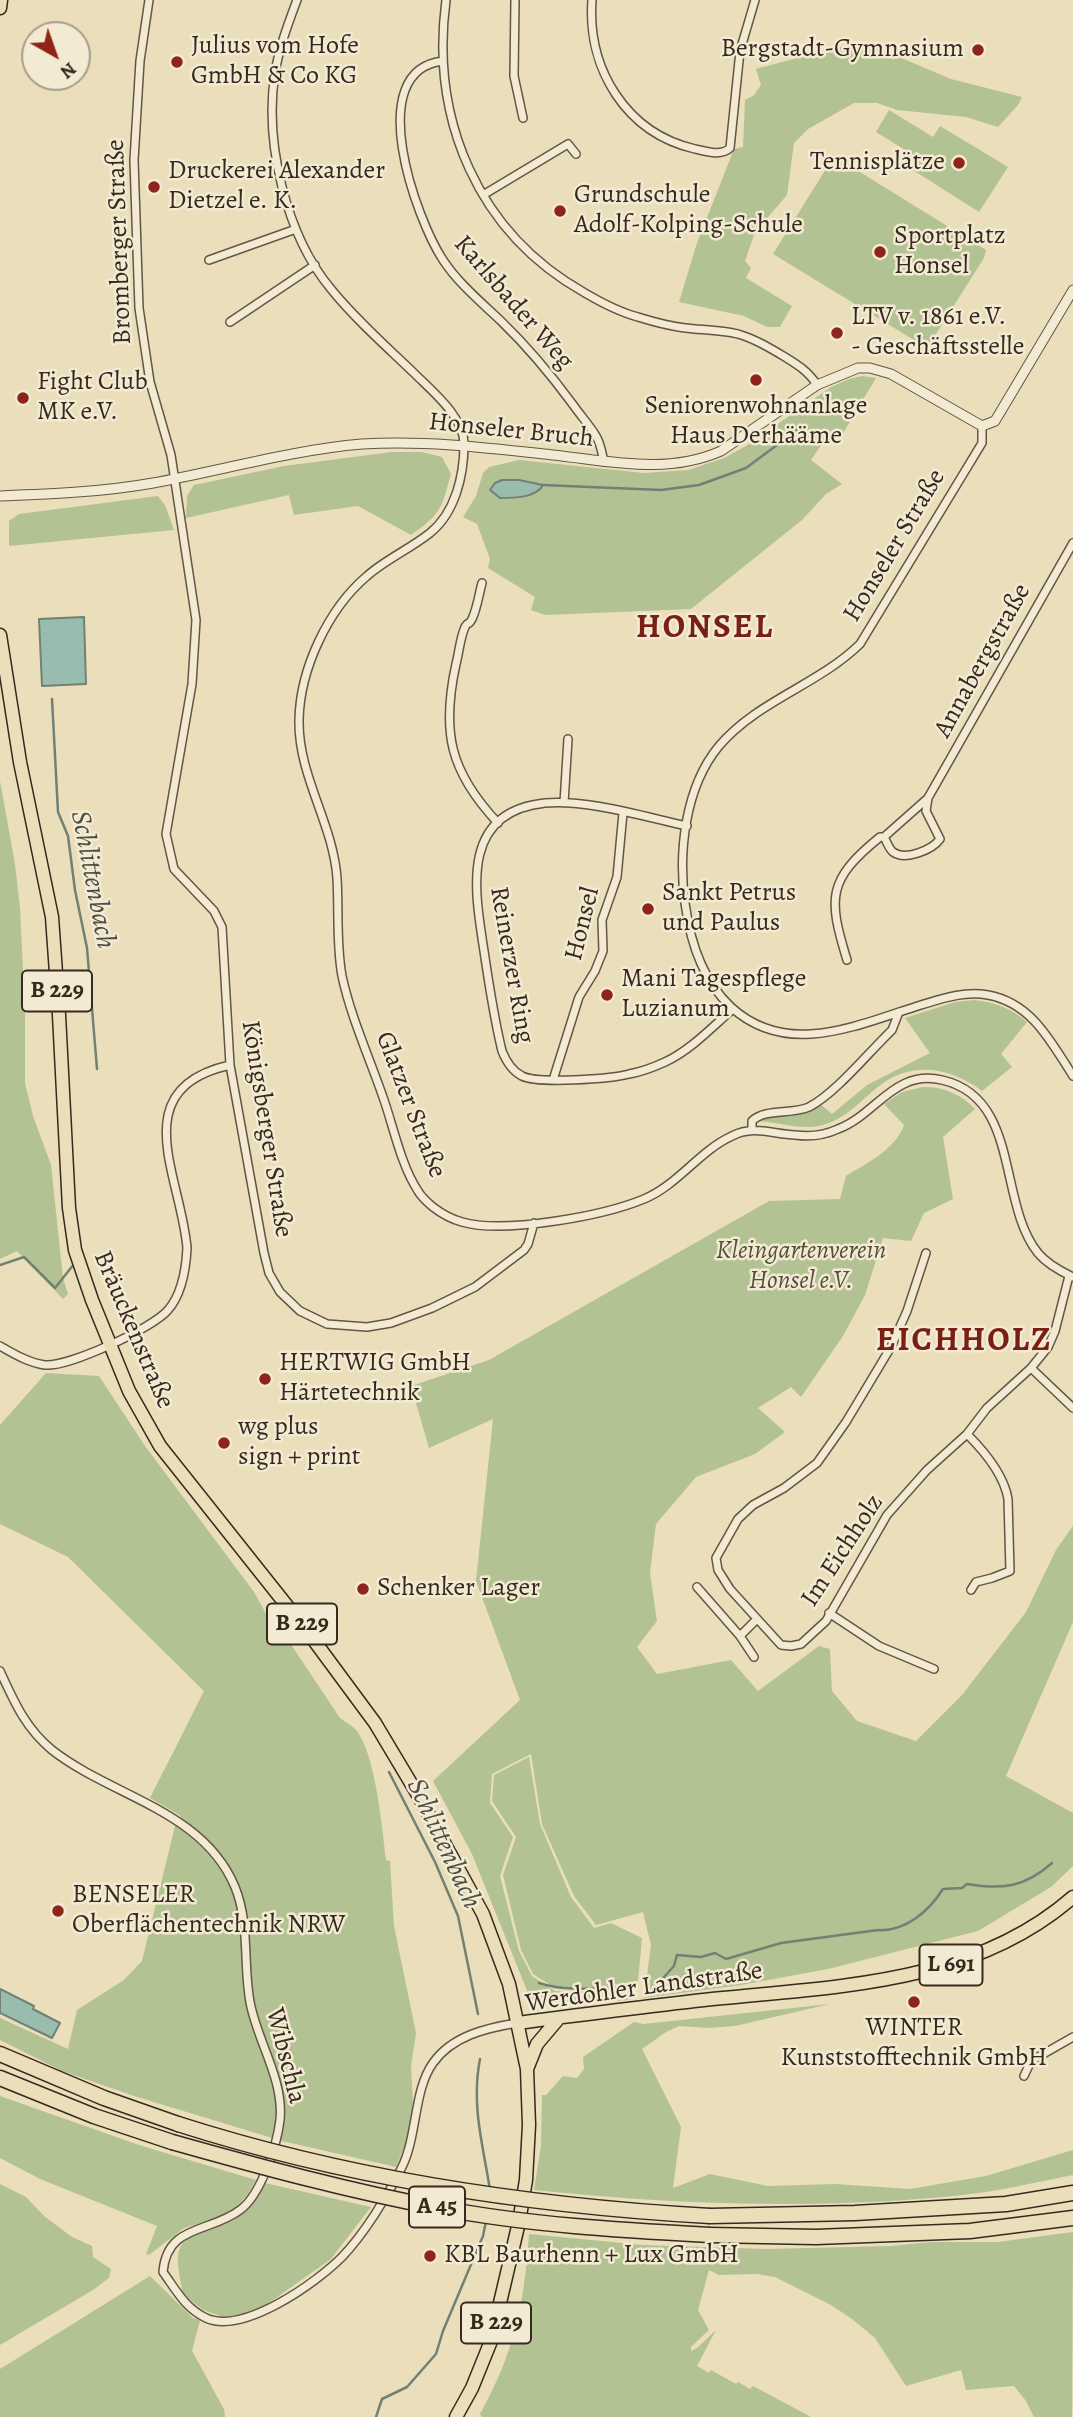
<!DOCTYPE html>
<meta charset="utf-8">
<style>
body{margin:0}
#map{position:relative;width:1073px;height:2417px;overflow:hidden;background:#ebdebb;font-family:Alegreya,serif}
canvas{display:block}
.north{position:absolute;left:21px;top:21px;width:70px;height:70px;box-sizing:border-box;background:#f2ead3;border:2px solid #a79d8b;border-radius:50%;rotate:140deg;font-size:19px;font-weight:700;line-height:28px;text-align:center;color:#36291e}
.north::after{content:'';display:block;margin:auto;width:24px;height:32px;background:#8f2418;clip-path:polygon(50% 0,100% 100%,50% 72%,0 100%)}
</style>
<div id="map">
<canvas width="1073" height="2417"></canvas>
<div class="north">N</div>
</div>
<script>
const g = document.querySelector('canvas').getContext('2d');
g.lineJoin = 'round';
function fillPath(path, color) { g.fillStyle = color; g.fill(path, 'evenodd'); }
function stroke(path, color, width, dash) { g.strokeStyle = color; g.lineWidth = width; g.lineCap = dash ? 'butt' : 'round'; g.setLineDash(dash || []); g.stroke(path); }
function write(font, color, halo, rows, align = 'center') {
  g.font = font + ' Alegreya,serif'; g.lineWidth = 5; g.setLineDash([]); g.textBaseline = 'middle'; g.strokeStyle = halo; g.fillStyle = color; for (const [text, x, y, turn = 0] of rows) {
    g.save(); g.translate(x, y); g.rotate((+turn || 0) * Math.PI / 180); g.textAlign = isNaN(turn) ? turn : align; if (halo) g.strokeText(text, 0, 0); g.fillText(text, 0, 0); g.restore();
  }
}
fillPath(new Path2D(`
 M838,47L880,49L951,79L1022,97L1018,105L998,127L966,117L897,110L877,103H854L808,129L794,143L787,195L755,232L745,261L751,268L746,278L792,306L780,327H767L744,316L679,302L697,243L734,149L743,147L745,100L754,95L761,85L756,69Z
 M889,110L933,137L940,126L1008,167L979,212L913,170L920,159L876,132Z
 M834,156L986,250L984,258L927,348L773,254Z
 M862,376L876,378L842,435L831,431L811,460L842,484L826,494L802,520L691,609L545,615L531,610L535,597L488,568L490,559L477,524L463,517L476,496L483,473L489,467L519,460L644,473L688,470L724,458L746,446L831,387L849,379Z
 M392,452H422L442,457L451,474C441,509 442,513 411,535L358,506L294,515L289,495L186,518L187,496L194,485L284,466Z
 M158,496L165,505L174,530L9,546V521L19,514Z
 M0,781L15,864L20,908L25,1012V1083L33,1116L51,1165L63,1278L68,1294L63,1299L17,1251L0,1259Z
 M974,1000C994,1002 1011,1008 1027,1022L1001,1054L1012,1067L982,1091C951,1067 910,1060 878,1087C861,1100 848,1117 826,1124C803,1132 781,1122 757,1121L764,1116L796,1114L819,1103L832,1114L867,1085L930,1053L905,1018L955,1002Z
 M923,1087C944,1087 961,1094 975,1109L943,1137L953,1199L924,1213L911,1241L883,1238L865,1295L843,1336L801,1397L791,1387L758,1408L785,1432L755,1454L696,1477L656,1524L650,1573L657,1621L637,1647L657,1674L731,1660L758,1691L819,1646L830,1649L832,1691L857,1721L916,1741L962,1695L1026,1612L1056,1550L1073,1526V1622L1006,1776L1073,1813V1866L1051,1887L978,1931L828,1969L741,1985L644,1998L651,1945L643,1912L596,1925L574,1896L542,1824L531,1754L492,1774L490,1803L513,1837L500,1876L519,1951L532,1976L555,1991L577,1992L629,1985L628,2000L549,2005L532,2003L472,1854L433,1781L520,1700L476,1581L493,1419L429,1448L411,1386L489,1360L769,1201L840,1199L846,1176C867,1163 896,1149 904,1125L884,1104L902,1092Z
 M46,1373L99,1376L145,1446L254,1592L268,1617L272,1616L340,1718C345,1722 353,1726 357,1731C376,1757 382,1828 386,1860L390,1861L394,1926L416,2033L411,2066L413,2103L410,2132L396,2167L282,2141L134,2096L62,2071L0,2040V2018L68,2049L77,2010L124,1980L142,1961L175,1826L181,1816L150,1798L204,1691L68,1557L0,1524V1425Z
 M529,1757L540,1824L571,1897L594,1928L611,1923L642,1938L638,1981L576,1990L555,1988L533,1974L521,1950L503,1875L516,1837L492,1801L494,1775Z
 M830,2004L735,2026L709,2028L679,2026L666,2032L642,2049L681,2127L673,2188L710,2174L768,2186L835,2184L910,2189L986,2176L1073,2150V2175C1037,2182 1000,2191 963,2195C820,2210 677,2205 534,2190L541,2145L542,2095H546L563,2076L577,2078L584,2069L583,2057L634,2022L643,2024Z
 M0,2096L139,2145L256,2180L248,2194L235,2209L213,2219L184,2228L149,2255L146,2254L157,2226L40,2179L0,2158Z
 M265,2183L371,2207L331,2259L263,2307L249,2313L223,2317L203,2310L183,2294C181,2282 177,2268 178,2256C180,2229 216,2231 234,2220C248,2211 258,2198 265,2183Z
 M0,2184L26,2197L44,2216L72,2237L92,2246L93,2257L111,2269L109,2278L93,2290L0,2345Z
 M1073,2232L1072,2417H1034L1026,2401L1014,2386L966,2390L961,2370L906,2386L875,2338L852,2319L831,2305L775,2277L757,2274L719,2275L709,2270L698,2310L709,2330L691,2347V2351L697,2348L716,2330L697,2366L709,2373L711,2370L736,2384L738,2382L750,2389L753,2386L811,2417H482L480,2414C515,2351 524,2305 529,2234L643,2245L766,2249L891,2246L931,2242H998Z
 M150,2276L193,2318L200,2320L192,2351L224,2409L225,2417H0V2369Z`), '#b3c293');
const water = new Path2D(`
 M502,480H519L543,485C536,498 513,498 500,498L490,490L495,483Z
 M84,617L86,684L42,686L39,619Z
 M0,1989L34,2006L33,2009L60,2023L52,2038L0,2013Z`);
fillPath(water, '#98bcad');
stroke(water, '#718174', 2);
stroke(new Path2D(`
 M543,485L661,490L699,485L746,468L804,425
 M52,699L58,812L68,836L75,890L87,948L97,1069
 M0,1265L24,1257L55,1288L74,1264
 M389,1772L435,1862L458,1916L478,2014
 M539,1983C566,1992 597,1988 625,1987
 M656,1986L674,1966L677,1955L701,1957L715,1953L726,1959L781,1943L878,1930C905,1932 929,1911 943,1889L962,1888L967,1884C1003,1890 1025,1887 1052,1863
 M480,2059C471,2105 483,2145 490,2190
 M376,2417L382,2399L407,2387L436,2354L443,2331L483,2236L486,2221`), '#718174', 2.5);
const minor = new Path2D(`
 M149,0L140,61L134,160L139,308L150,382L171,455L196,620L192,684L166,834L174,869L214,911L222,927L230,1065L264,1253L269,1273L280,1292L300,1311L327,1324L367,1327L391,1323L432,1308L475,1287L524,1250L528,1244L534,1223
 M297,0C288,24 279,48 275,73C264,142 286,235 331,289C356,320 387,347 415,374C433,392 464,417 464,444C464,476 455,513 430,533C410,549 386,559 367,576C328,609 300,669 299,720C298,776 333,823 337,878C339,911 336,943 342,976C351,1018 370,1059 384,1100C394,1129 401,1165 418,1191C422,1198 427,1202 433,1207C442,1214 451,1219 462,1222C504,1234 603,1216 644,1199C678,1185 699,1151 732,1136C754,1125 772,1134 795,1135C810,1137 825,1135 838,1129C876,1115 894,1069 942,1080C1021,1098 997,1202 1038,1253C1047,1264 1060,1271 1073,1277
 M446,0C430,120 478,233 585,293C602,303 619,312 638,317C654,322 669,326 685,328C702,330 721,330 738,334C755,339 770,348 785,357C798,365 809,372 817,385
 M515,0L514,76L523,118
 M592,0C587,69 626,133 695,149C707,152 722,156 730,148L740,51L755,0
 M443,61C362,70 416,219 443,260C458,283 481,302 501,321C528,347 552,376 574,406C581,416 590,426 596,436C601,444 602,454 604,462
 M483,195L568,144L576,154
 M209,260L296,229
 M230,322L315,265
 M982,426V443L860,644C818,685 757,701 719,746C685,787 678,852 685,903C690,941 702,980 731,1007C788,1059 859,1024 921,1005C944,998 964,991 988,995C1032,1003 1051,1042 1073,1076
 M482,583C479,594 477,609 472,619C468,627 469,620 465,627C460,638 459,653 456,664C441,732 450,772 498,823
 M928,798L926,811L940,839C932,850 905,861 893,852C889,849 887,842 884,837L928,798L1073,543
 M564,803L568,739
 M687,826C645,817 586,799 545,803C459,812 475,892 484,951C489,985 494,1018 502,1051C506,1061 512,1071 522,1076C537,1084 611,1079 629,1074C641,1072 654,1067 665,1062C691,1050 712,1027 733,1009
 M847,960C828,898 827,880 880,837H884
 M553,1080L579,997L595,971L603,951L602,920L617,877L623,813
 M752,1130V1121C766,1108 790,1115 809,1107C833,1095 865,1057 885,1037L892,1030L899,1012
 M926,1253L907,1311L891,1347L846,1422L817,1463L784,1488L753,1505L738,1519L716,1558L718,1570L730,1589L781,1645L791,1646L801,1644L826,1621L887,1515L927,1470L967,1434L987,1408L1031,1368L1048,1347L1055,1331L1069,1276
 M0,1346C14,1354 29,1363 45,1365C69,1367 153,1328 168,1310C182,1294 186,1268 187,1248C181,1176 124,1089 230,1065
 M1031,1368L1073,1408
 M967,1434C984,1451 1004,1475 1008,1499L1010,1571L992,1578L976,1582L971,1590
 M697,1587L740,1636L754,1657
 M829,1613L879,1646L934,1669
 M740,1636L757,1619
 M0,1671C14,1701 25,1728 52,1750C112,1797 203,1810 235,1887C250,1924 243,1964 250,2002C257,2041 284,2079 280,2120C277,2145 261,2195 240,2210C210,2233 167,2224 163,2272C176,2290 185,2308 206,2318C243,2335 316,2283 342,2257C364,2234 387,2197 401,2169C418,2136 413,2091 433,2063C452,2036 486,2028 517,2023
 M1024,2076L1031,2061L1073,2037`);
const tertiary = new Path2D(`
 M0,496C51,494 103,492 153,483C223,470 292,450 362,444C426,440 490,448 553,455C609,461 667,475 721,451L817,385L858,368H870L891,374L982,426L995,421L1073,290`);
const primary = new Path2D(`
 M0,8L1,0
 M0,635L20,762L52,917L59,1015L69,1208L75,1250L92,1300L129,1391L160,1446L307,1631L375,1723L418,1795L483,1914L509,1984L527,2069L529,2125L526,2180L519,2222L491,2341L472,2388L456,2417
 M517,2023C586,2014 654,2005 723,1998C845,1986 976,1982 1073,1897
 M527,2069L537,2044L559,2018`);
const motorway = new Path2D(`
 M0,2054L104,2098L178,2124
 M0,2078L94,2116L172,2142
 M710,2216L855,2213L1006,2204L1073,2193
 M710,2235L816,2237L970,2231L1073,2218`);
stroke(minor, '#635645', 10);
stroke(tertiary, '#635645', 11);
stroke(primary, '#36291e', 15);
stroke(motorway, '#36291e', 17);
stroke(minor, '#f2ead3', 7);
stroke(tertiary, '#f2ead3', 9);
stroke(primary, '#ebdebb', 12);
stroke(motorway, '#ebdebb', 14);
const motorwayBridge = new Path2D(`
 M178,2124C350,2179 530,2206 710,2216
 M172,2142C261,2167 349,2191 440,2208C529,2225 619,2230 710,2235`);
stroke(motorwayBridge, '#36291e', 17, []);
stroke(motorwayBridge, '#ebdebb', 14);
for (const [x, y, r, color] of [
 [978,50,7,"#8f2418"],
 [177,62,7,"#8f2418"],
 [959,163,7,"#8f2418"],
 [154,187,7,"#8f2418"],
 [560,211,7,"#8f2418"],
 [880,252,7,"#8f2418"],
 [837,333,7,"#8f2418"],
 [756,380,7,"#8f2418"],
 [23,398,7,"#8f2418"],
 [648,909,7,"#8f2418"],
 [607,995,7,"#8f2418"],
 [265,1379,7,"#8f2418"],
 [224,1443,7,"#8f2418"],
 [363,1589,7,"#8f2418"],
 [58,1911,7,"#8f2418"],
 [914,2002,7,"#8f2418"],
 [430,2256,7,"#8f2418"]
]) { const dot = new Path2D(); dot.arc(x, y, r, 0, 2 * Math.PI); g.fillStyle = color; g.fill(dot); stroke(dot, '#f2ead3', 2.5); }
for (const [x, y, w] of [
 [57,991,70],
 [302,1624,70],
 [951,1965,63],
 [437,2207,56],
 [496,2323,70]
]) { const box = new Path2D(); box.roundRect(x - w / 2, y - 20.5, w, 41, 5); g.fillStyle = '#f2ead3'; g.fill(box); stroke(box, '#36291e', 2); }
write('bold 24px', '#36291e', null, [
 ["B 229",57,991],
 ["B 229",302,1624],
 ["L 691",951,1965],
 ["A 45",437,2207],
 ["B 229",496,2323]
]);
write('26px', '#36291e', '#f2ead3', [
 ["Julius vom Hofe",191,47],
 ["GmbH & Co KG",191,77],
 ["Bergstadt-Gymnasium",964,50,"right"],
 ["Tennisplätze",945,163,"right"],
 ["Druckerei Alexander",168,172],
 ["Dietzel e. K.",168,202],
 ["Grundschule",574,196],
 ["Adolf-Kolping-Schule",574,226],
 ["Sportplatz",894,237],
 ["Honsel",894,267],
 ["LTV v. 1861 e.V.",851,318],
 ["- Geschäftsstelle",851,348],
 ["Fight Club",37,383],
 ["MK e.V.",37,413],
 ["Seniorenwohnanlage",756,407,"center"],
 ["Haus Derhääme",756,437,"center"],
 ["Sankt Petrus",662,894],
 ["und Paulus",662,924],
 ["Mani Tagespflege",621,980],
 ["Luzianum",621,1010],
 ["HERTWIG GmbH",279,1364],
 ["Härtetechnik",279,1394],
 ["wg plus",238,1428],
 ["sign + print",238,1458],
 ["Schenker Lager",377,1589],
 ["BENSELER",72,1896],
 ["Oberflächentechnik NRW",72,1926],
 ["WINTER",914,2029,"center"],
 ["Kunststofftechnik GmbH",914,2059,"center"],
 ["KBL Baurhenn + Lux GmbH",444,2256]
], 'left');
write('26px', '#36291e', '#f2ead3', [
 ["Bromberger Straße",120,242,-92],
 ["Karlsbader Weg",513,303,49],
 ["Honseler Bruch",511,431,6],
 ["Honseler Straße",895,546,-59],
 ["Annabergstraße",983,661,-61],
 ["Honsel",583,924,-76],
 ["Reinerzer Ring",511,965,80],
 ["Glatzer Straße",410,1105,69],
 ["Königsberger Straße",266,1129,81],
 ["Bräuckenstraße",133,1330,67],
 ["Im Eichholz",843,1551,-57],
 ["Werdohler Landstraße",644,1988,-8],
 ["Wibschla",285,2056,76]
]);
write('italic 26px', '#554f3b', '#f2ead3', [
 ["Kleingartenverein",801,1252],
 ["Honsel e.V.",801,1282]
]);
write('italic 28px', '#4e4e42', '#f2ead3', [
 ["Schlittenbach",92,880,79],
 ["Schlittenbach",443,1844,65]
]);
g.letterSpacing = '2px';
write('bold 33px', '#7a1f14', '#f2ead3', [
 ["HONSEL",705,629],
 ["EICHHOLZ",964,1342]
]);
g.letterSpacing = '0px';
</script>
